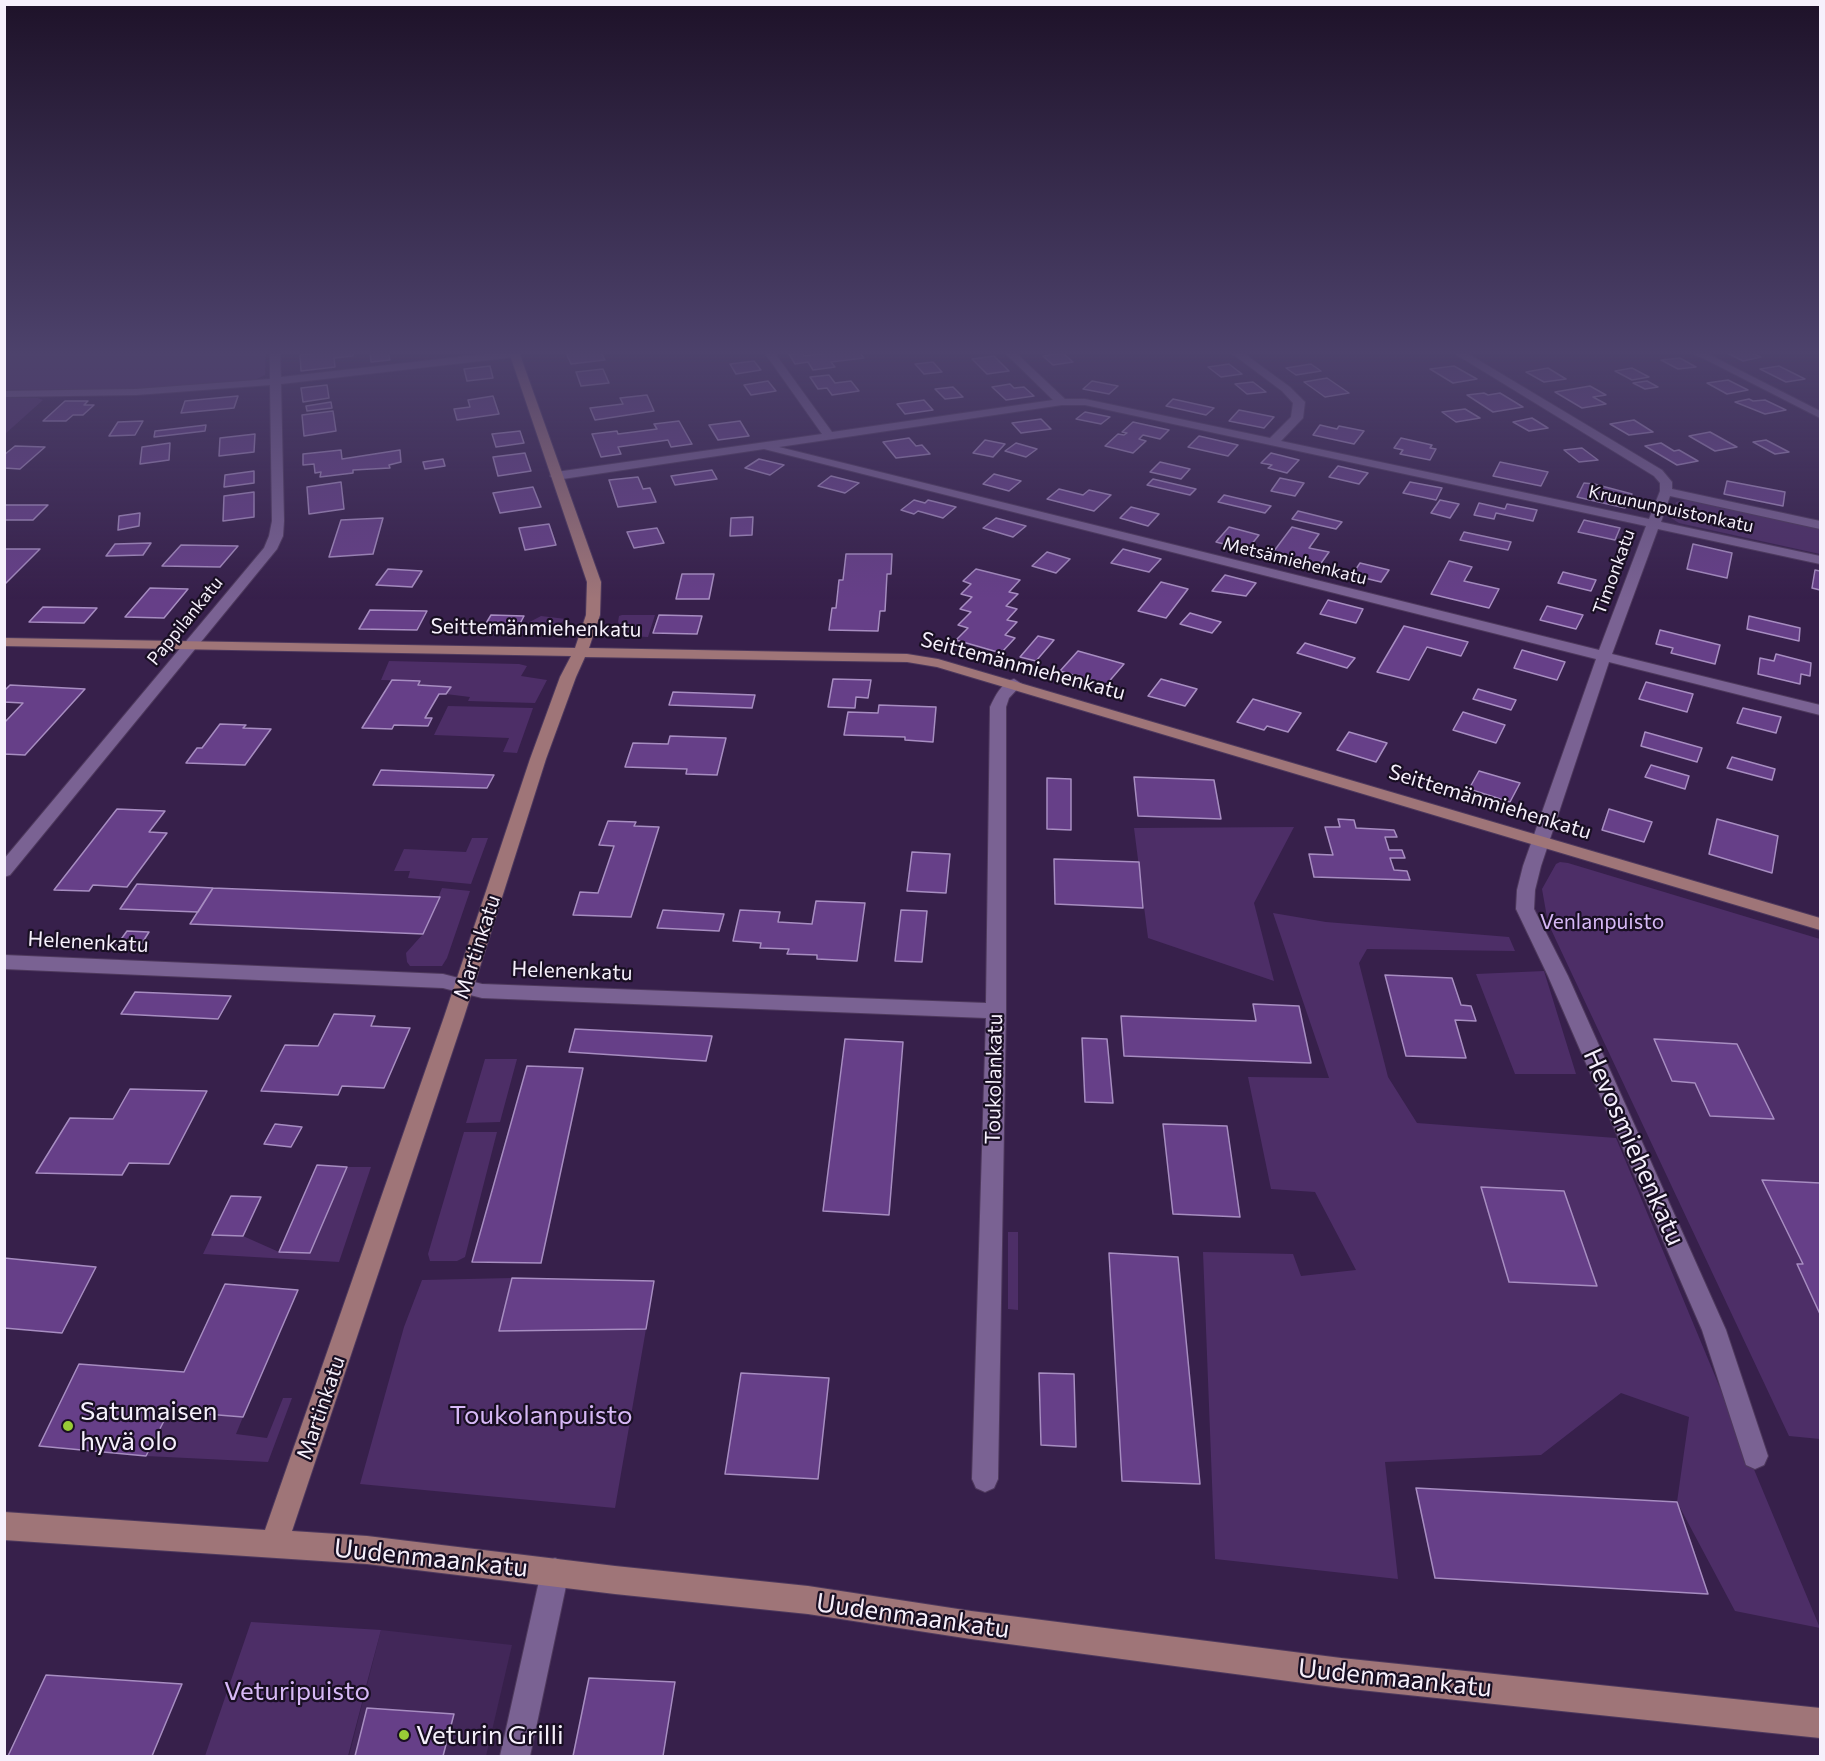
<!DOCTYPE html>
<meta charset="utf-8">
<style>
body{margin:0}
#map{position:relative;width:1825px;height:1761px;overflow:hidden;background:#37204b;font-family:Commissioner,sans-serif}
canvas{display:block}
.frame{position:absolute;inset:0;border:6px solid #f6f0fc;pointer-events:none}
</style>
<div id="map">
<canvas width="1825" height="1761"></canvas>
<div class="frame"></div>
</div>
<script>
const g = document.querySelector('canvas').getContext('2d');
g.lineJoin = 'round';
function fillPath(path, color) { g.fillStyle = color; g.fill(path, 'evenodd'); }
function stroke(path, color, width, dash) { g.strokeStyle = color; g.lineWidth = width; g.lineCap = dash ? 'butt' : 'round'; g.setLineDash(dash || []); g.stroke(path); }
function write(font, color, halo, rows, align = 'center') {
  g.font = font + ' Commissioner,sans-serif'; g.lineWidth = 4.5; g.setLineDash([]); g.textBaseline = 'middle'; g.strokeStyle = halo; g.fillStyle = color; for (const [text, x, y, turn = 0] of rows) {
    g.save(); g.translate(x, y); g.rotate((+turn || 0) * Math.PI / 180); g.textAlign = isNaN(turn) ? turn : align; if (halo) g.strokeText(text, 0, 0); g.fillText(text, 0, 0); g.restore();
  }
}
fillPath(new Path2D(`
 M381,1630L512,1645L486,1756H349Z`), '#422759');
fillPath(new Path2D(`
 M4,352H266L265,375L253,381L157,389L5,390Z
 M5,398H38L43,400L5,434Z
 M1687,500L1820,529V554L1679,523L1671,518L1676,502Z
 M622,615H655L648,637C635,637 624,634 618,622L619,616Z
 M541,616L566,619L550,630L518,635L522,626Z
 M389,661L519,664L527,666L521,676L547,680L535,703L468,701L470,697L446,694L450,687L418,685L419,681L381,680Z
 M448,706L533,708L517,753L503,752L509,738L434,735Z
 M1294,827L1254,903L1274,981L1148,938L1134,828Z
 M472,838H488L471,884L408,878L410,871H394L404,849L466,852Z
 M1560,862L1568,863L1820,939V1439L1789,1436L1548,923L1542,889L1556,864Z
 M442,888L470,891L447,958L442,966H410L407,962L406,953L423,934Z
 M1273,913L1326,922L1509,937L1515,951L1367,949L1359,963L1388,1077L1417,1123L1616,1138L1820,1628L1735,1611L1677,1502L1689,1417L1621,1393L1541,1455L1385,1462L1398,1579L1215,1559L1203,1252L1293,1254L1301,1276L1356,1270L1315,1192L1271,1189L1248,1077L1329,1078Z
 M1544,971L1576,1074H1515L1476,974Z
 M485,1059H517L500,1122L466,1123Z
 M464,1132H497L465,1257L457,1261H430L428,1254Z
 M347,1167H371L339,1262L203,1254L212,1235L243,1236L279,1252L310,1253Z
 M1008,1232H1018V1310L1008,1309Z
 M512,1278L499,1331L646,1329L615,1508L360,1484L404,1327L422,1280Z
 M283,1398H292L268,1462L146,1456L169,1411L243,1417L236,1434L267,1438Z
 M251,1622L381,1630L365,1690L368,1694L363,1699L348,1756H205Z`), '#4d2e67');
const building = new Path2D(`
 M323,352H353V356L334,358L335,367L301,371L300,355Z
 M388,352L390,360L371,362L370,353Z
 M601,352L605,360L571,364L566,353Z
 M835,352H859L864,358L831,362L835,367L813,370L808,362L795,364L789,354L802,353L804,356Z
 M1725,352H1750L1761,357L1743,361Z
 M1063,353L1073,362L1053,365L1043,356Z
 M994,356L1009,371L987,374L972,359Z
 M1680,358L1696,367L1678,369L1661,360Z
 M754,361L761,370L736,374L730,364Z
 M933,362L942,372L924,374L915,364Z
 M1229,364L1242,374L1221,377L1208,367Z
 M1311,364L1321,371L1296,375L1286,368Z
 M490,366L493,378L467,381L464,369Z
 M1454,366L1477,379L1453,383L1430,369Z
 M1779,366L1805,379L1786,382L1760,369Z
 M1548,368L1566,379L1544,382L1526,372Z
 M1632,368L1649,377L1632,380L1615,371Z
 M603,369L609,383L581,386L576,372Z
 M829,375L835,383L851,381L859,391L832,395L827,388L818,389L810,377Z
 M1327,378L1349,393L1325,397L1304,382Z
 M1728,380L1748,390L1727,394L1707,383Z
 M768,381L776,391L751,395L744,385Z
 M1092,381L1118,386L1109,394L1083,389Z
 M1647,381L1658,387L1645,389L1633,383Z
 M1253,382L1266,392L1247,394L1235,384Z
 M1010,384L1014,388L1024,387L1034,396L1006,400L992,387Z
 M327,385L329,398L303,402L301,388Z
 M1590,386L1606,395L1593,397L1606,404L1582,408L1555,392Z
 M953,387L963,397L945,399L935,389Z
 M1484,393L1488,395L1500,393L1523,407L1493,412L1467,395Z
 M647,395L654,411L595,420L590,408L623,404L620,398Z
 M238,396L234,408L181,413L185,401Z
 M493,396L499,414L457,420L454,409L470,407L468,400Z
 M1173,399L1214,408L1206,415L1166,406Z
 M1749,399L1753,401L1765,400L1786,410L1765,414L1735,402Z
 M924,400L933,410L905,414L897,404Z
 M65,401H88L84,405H94L83,415H73L66,421H43Z
 M331,402L332,408L307,411L306,406Z
 M1465,409L1480,418L1456,422L1442,412Z
 M1239,410L1274,417L1264,428L1229,421Z
 M333,411L336,431L304,436L302,415Z
 M1085,412L1110,417L1101,424L1076,419Z
 M1532,418L1548,428L1529,431L1513,422Z
 M1041,419L1051,429L1021,433L1012,423Z
 M1634,420L1653,432L1629,435L1610,424Z
 M143,421L135,435L109,436L118,422Z
 M679,421L692,444L671,447L668,440L618,447L621,454L601,457L592,434L617,431L618,434L657,429L654,424Z
 M740,421L749,436L718,440L709,425Z
 M1133,422L1169,430L1160,439L1143,435L1139,439L1146,441L1133,453L1105,446L1118,434L1124,435L1127,433L1122,432Z
 M206,425L205,431L154,437L155,431Z
 M1320,425L1337,429L1339,426L1364,431L1354,444L1313,435Z
 M520,431L524,443L496,447L492,434Z
 M1710,432L1737,447L1715,451L1689,436Z
 M255,434L254,452L219,456L220,438Z
 M1199,436L1238,445L1228,456L1188,447Z
 M909,438L916,446L922,445L930,454L896,458L883,442Z
 M1401,438L1432,445L1430,448L1436,449L1430,460L1400,454L1403,450L1394,448Z
 M985,440L1005,444L993,457L973,453Z
 M1766,440L1789,452L1775,454L1753,442Z
 M170,443L169,460L140,464L142,447Z
 M1016,443L1037,449L1026,457L1005,451Z
 M1661,443L1674,451L1679,450L1698,461L1677,465L1645,446Z
 M15,446L45,447L20,469L4,468V455Z
 M1582,448L1598,460L1579,462L1564,450Z
 M341,450L342,459L400,450L401,462L389,465L390,468L353,470V473L320,477L321,472L315,473L314,464L303,465V454Z
 M525,453L531,471L498,476L493,457Z
 M1271,453L1299,460L1287,473L1268,468L1272,465L1261,463Z
 M443,459L445,466L425,469L423,462Z
 M759,459L784,465L770,475L745,468Z
 M1160,462L1190,469L1181,479L1150,472Z
 M1500,462L1548,472L1541,486L1493,476Z
 M1338,466L1368,473L1359,484L1329,477Z
 M712,470L717,479L675,485L671,476Z
 M254,471V483L224,487L225,475Z
 M994,474L1021,481L1009,491L983,484Z
 M831,476L859,483L845,493L818,486Z
 M638,477L643,489L650,488L656,502L618,507L609,480Z
 M1280,478L1304,483L1295,496L1271,491Z
 M1153,479L1196,489L1190,495L1147,485Z
 M1727,481L1785,492L1783,506L1724,494Z
 M341,482L344,509L309,514L307,487Z
 M1410,482L1442,488L1436,500L1403,493Z
 M1584,483L1594,484L1632,494L1625,508L1577,497Z
 M533,487L541,507L500,513L493,493Z
 M1059,489L1083,495L1089,490L1111,495L1094,511L1047,499Z
 M254,492V517L223,521L224,496Z
 M1224,495L1271,506L1265,513L1218,502Z
 M914,500L925,503L928,500L956,507L943,518L918,511L914,514L901,510Z
 M1440,500L1459,504L1450,518L1431,513Z
 M1479,503L1505,509L1507,504L1537,510L1533,521L1496,513L1494,519L1474,515Z
 M4,505H48L33,520H4Z
 M1131,507L1159,514L1148,526L1120,518Z
 M1298,511L1342,522L1336,529L1292,519Z
 M140,513L139,526L118,530L119,516Z
 M753,517L752,535L730,536L731,518Z
 M383,518L373,554L329,557L341,520Z
 M996,518L1026,526L1013,537L983,528Z
 M1584,520L1620,528L1615,540L1578,532Z
 M549,524L556,545L525,550L519,528Z
 M1229,527L1259,535L1247,550L1216,542Z
 M1292,527L1319,534L1309,548L1329,552L1319,566L1271,555Z
 M657,528L664,543L634,548L627,532Z
 M1464,532L1511,542L1508,550L1460,540Z
 M151,543L143,555L106,556L115,544Z
 M1693,544L1732,553L1727,578L1687,569Z
 M181,545L238,546L220,567L162,566Z
 M4,549H40L4,585Z
 M1123,549L1161,559L1149,572L1111,563Z
 M1047,552L1070,559L1056,573L1032,566Z
 M846,554H892L891,574H887L885,611H880L878,631L829,630L832,608H836L839,580H843Z
 M1449,561L1472,567L1464,581L1499,589L1489,608L1431,594Z
 M1360,563L1389,570L1381,582L1352,575Z
 M388,569L422,571L412,587L376,585Z
 M976,569L1020,580L1009,592L1018,594L1006,606L1017,609L1007,620L1017,622L1005,635L1015,638L1001,653L956,640L968,628L958,625L971,612L960,609L972,597L961,594L971,584L963,581Z
 M1815,570L1820,571V590L1812,588Z
 M1563,572L1596,580L1591,591L1558,583Z
 M682,574H714L709,599H676Z
 M1225,575L1256,583L1246,596L1212,591Z
 M1161,582L1188,589L1166,618L1138,611Z
 M150,588L188,589L164,618L125,617Z
 M1328,600L1363,609L1356,623L1320,614Z
 M1547,606L1583,615L1576,629L1540,620Z
 M43,607L97,608L84,623L29,622Z
 M370,610L427,611L417,630L359,629Z
 M1190,613L1221,622L1212,633L1180,624Z
 M491,615L524,616L516,631L482,630Z
 M659,615L702,616L697,634L653,633Z
 M1749,616L1800,628L1799,641L1747,629Z
 M1404,626L1468,642L1461,656L1427,647L1409,680L1377,672Z
 M1660,630L1720,645L1715,664L1671,653L1673,648L1656,644Z
 M1038,636L1054,640L1036,661L1020,657Z
 M1305,643L1355,658L1347,668L1297,653Z
 M1522,650L1565,662L1557,680L1514,668Z
 M1078,651L1124,664L1106,685L1060,671Z
 M1776,654L1811,663L1810,676L1801,674L1800,684L1758,674L1760,658L1774,661Z
 M833,679L871,680L868,698L856,697L855,708L828,707Z
 M1161,679L1197,689L1185,706L1148,696Z
 M392,680L420,681L418,685L451,687L446,694H439L425,718H432L428,726L394,725L392,729L362,728Z
 M1646,682L1693,694L1687,712L1639,699Z
 M10,685L85,689L25,755L4,754V723L23,703L4,702V691Z
 M1478,689L1516,700L1511,710L1473,699Z
 M673,692L755,695L752,708L669,705Z
 M1253,699L1301,713L1288,732L1267,726L1264,730L1237,722Z
 M879,705L936,707L933,742L905,740V737L844,735L848,712L878,713Z
 M1743,708L1781,717L1776,733L1737,723Z
 M1463,712L1505,725L1496,743L1453,730Z
 M220,724L246,725L243,728L271,729L245,765L186,763L197,748H202Z
 M1349,732L1387,743L1376,762L1337,750Z
 M1645,732L1702,748L1697,762L1641,746Z
 M670,736L726,738L717,775L686,774L687,769L625,767L633,743L668,744Z
 M1732,757L1775,769L1772,780L1727,768Z
 M1651,765L1689,776L1685,789L1645,777Z
 M381,770L494,775L487,788L373,785Z
 M1479,771L1520,783L1510,802L1469,789Z
 M1134,777L1214,780L1221,819L1138,816Z
 M1047,778L1071,779V830L1047,829Z
 M117,809L165,811L149,832L167,833L127,887L93,885L89,891L54,890Z
 M1609,809L1652,822L1644,842L1602,830Z
 M1338,819L1354,820L1356,828L1394,830L1397,837H1385L1389,850H1402L1405,858H1390L1394,870L1407,871L1410,880L1314,877L1309,854L1333,855L1325,827H1340Z
 M1717,819L1778,836L1772,873L1709,854Z
 M608,821L636,822L634,826L659,827L631,917L573,915L580,892L598,893L614,846L599,845Z
 M912,852L950,854L946,893L907,891Z
 M1054,859L1139,862L1143,908L1055,904Z
 M137,884L213,888L198,912L120,909Z
 M213,888L440,897L423,934L190,924Z
 M816,901L865,903L857,961L817,959V955L787,954L789,949L760,948L761,943L733,941L740,910L780,912L778,922L812,924Z
 M663,910L724,914L719,931L657,928Z
 M901,910L927,911L922,962L895,961Z
 M127,931L149,932L137,951L114,949Z
 M1385,975L1452,978L1461,1005L1471,1006L1476,1021L1455,1020L1466,1058L1406,1056Z
 M135,992L231,996L218,1019L121,1014Z
 M1253,1004L1299,1006L1311,1063L1124,1056L1121,1016L1256,1021Z
 M334,1014L375,1016L371,1026L410,1028L384,1088L342,1086L338,1095L261,1091L285,1045L318,1046Z
 M575,1029L712,1036L706,1061L569,1052Z
 M1082,1038L1107,1039L1113,1103L1085,1102Z
 M845,1039L903,1042L889,1215L823,1211Z
 M1654,1039L1737,1044L1774,1119L1710,1116L1695,1083L1672,1081Z
 M527,1066L583,1068L541,1263L472,1262Z
 M130,1089L207,1091L169,1164L129,1163L122,1175L36,1173L70,1118L113,1119Z
 M275,1124L302,1127L291,1147L264,1144Z
 M1163,1124L1227,1126L1240,1217L1173,1214Z
 M317,1165L347,1167L310,1253L279,1252Z
 M1762,1180L1820,1183V1314L1797,1264H1803Z
 M1481,1187L1564,1191L1597,1286L1509,1282Z
 M231,1196L261,1197L243,1236L212,1235Z
 M1109,1253L1178,1257L1200,1484L1122,1481Z
 M4,1258L96,1267L62,1333L4,1328Z
 M512,1278L654,1281L646,1329L499,1331Z
 M225,1284L298,1290L243,1417L169,1411L146,1456L39,1446L79,1364L184,1372Z
 M741,1373L829,1378L818,1479L725,1474Z
 M1039,1373L1074,1374L1076,1447L1041,1445Z
 M1416,1488L1677,1502L1708,1594L1435,1578Z
 M46,1675L182,1684L152,1756H8Z
 M589,1678L675,1682L663,1756H573Z
 M367,1708L454,1714L443,1756H355Z`);
fillPath(building, '#663f88');
stroke(building, '#a78dc1', 1.5);
const street = new Path2D(`
 M270,352H280L281,377L503,352L520,354L515,357L281,384L284,521L283,536L277,549L10,875L4,877V859L264,548L269,536L272,521L270,385L136,395L4,397V391L136,389L270,379Z
 M764,352H774L832,432L1053,400L1004,352H1015L1065,399H1085L1270,438L1291,417L1293,403L1282,391L1230,352H1242L1290,387L1305,402L1303,418L1281,441L1649,519L1660,491V483L1654,476L1452,352H1465L1662,470L1672,482V489L1820,521V529L1670,496L1661,522L1820,556V564L1658,529L1612,654L1820,705V715L1609,662L1541,866L1535,890L1534,909L1568,976L1726,1330L1768,1456L1764,1465L1755,1469L1746,1465L1702,1330L1548,976L1516,909L1517,890L1523,866L1596,659L764,449L556,480L550,476L556,472L822,434ZM1062,405H1085L1646,526L1599,650L779,447Z
 M1691,352H1704L1820,411V418Z
 M1014,679L1022,684L1009,698L1006,707V1011L998,1479L994,1488L985,1492L976,1488L972,1479L986,1018L482,998L443,988L4,969V955L443,974L482,984L986,1003L990,707C995,696 1002,682 1014,679Z
 M555,1558L565,1562L569,1572L530,1756H500L541,1572L545,1562Z`);
const secondary = new Path2D(`
 M509,352H519L601,582L600,615L589,648L907,654L938,659L1820,918V930L937,667L907,662L585,657L576,677L546,759L464,1017L292,1531L367,1536L615,1566L808,1586L971,1611L1341,1658L1820,1708V1738L1341,1688L971,1639L808,1614L615,1594L367,1564L4,1540V1512L265,1530L444,1017L530,759L560,677L571,656L4,646V638L575,648L586,615L587,582Z`);
stroke(street, '#4e395d', 2);
stroke(secondary, '#4e395d', 2);
fillPath(street, '#7a6293');
fillPath(secondary, '#9f7578');
const sky = g.createLinearGradient(0, 0, 0, 599);
sky.addColorStop(0, '#1e1229');
sky.addColorStop(0.59, '#4d426c');
sky.addColorStop(1, '#4d426c00');
g.fillStyle = sky;
g.fillRect(0, 0, 1825, 599);
for (const [x, y, r, color] of [
 [68,1426,6,"#98cb36"],
 [404,1735,6,"#98cb36"]
]) { const dot = new Path2D(); dot.arc(x, y, r, 0, 2 * Math.PI); g.fillStyle = color; g.fill(dot); stroke(dot, '#190f23', 2); }
write('18px', '#f6f0fc', '#190f23', [
 ["Kruununpuistonkatu",1671,509,12],
 ["Metsämiehenkatu",1295,561,14],
 ["Timonkatu",1614,572,-70],
 ["Pappilankatu",185,621,-51]
]);
write('21px', '#f6f0fc', '#190f23', [
 ["Seittemänmiehenkatu",536,628,1],
 ["Seittemänmiehenkatu",1023,666,15],
 ["Seittemänmiehenkatu",1490,802,17],
 ["Helenenkatu",88,942,3],
 ["Martinkatu",477,947,-72],
 ["Helenenkatu",572,971,2],
 ["Toukolankatu",994,1079,-89],
 ["Martinkatu",321,1408,-71]
]);
write('21px', '#d7b9f6', '#190f23', [
 ["Venlanpuisto",1602,922]
]);
write('26px', '#f6f0fc', '#190f23', [
 ["Hevosmiehenkatu",1634,1147,66],
 ["Uudenmaankatu",431,1558,6],
 ["Uudenmaankatu",913,1616,8],
 ["Uudenmaankatu",1395,1678,6]
]);
write('26px', '#f6f0fc', '#190f23', [
 ["Satumaisen",80,1411],
 ["hyvä olo",80,1441],
 ["Veturin Grilli",416,1735]
], 'left');
write('26px', '#d7b9f6', '#190f23', [
 ["Toukolanpuisto",541,1415],
 ["Veturipuisto",297,1691]
]);
</script>
